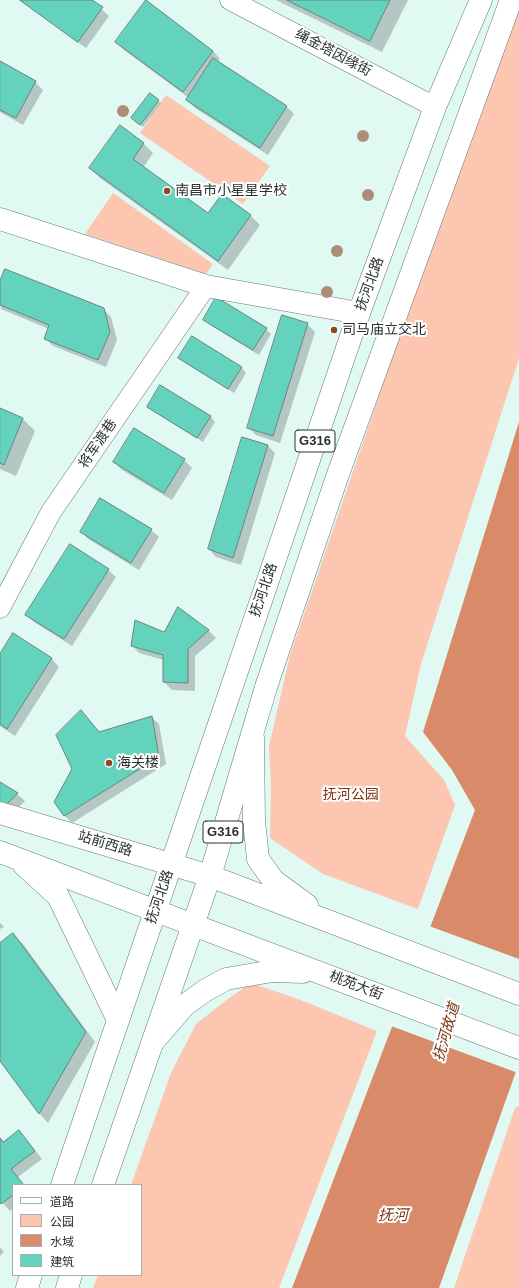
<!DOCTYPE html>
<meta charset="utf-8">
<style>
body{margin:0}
#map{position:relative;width:519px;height:1288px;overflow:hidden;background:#e1f9f3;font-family:Arial,"Noto Sans SC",sans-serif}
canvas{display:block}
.legend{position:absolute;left:12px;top:1184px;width:130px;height:92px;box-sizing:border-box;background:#fff;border:1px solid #a9adac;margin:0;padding:5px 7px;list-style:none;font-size:12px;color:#293230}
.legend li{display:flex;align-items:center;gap:8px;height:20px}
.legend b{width:20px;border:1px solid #a9adac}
</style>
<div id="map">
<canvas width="519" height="1288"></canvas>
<ul class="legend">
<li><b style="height:5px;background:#fff"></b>道路</li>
<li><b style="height:11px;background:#fcc6b0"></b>公园</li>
<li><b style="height:11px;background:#d98b69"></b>水域</li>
<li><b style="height:11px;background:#63d3bd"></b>建筑</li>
</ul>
</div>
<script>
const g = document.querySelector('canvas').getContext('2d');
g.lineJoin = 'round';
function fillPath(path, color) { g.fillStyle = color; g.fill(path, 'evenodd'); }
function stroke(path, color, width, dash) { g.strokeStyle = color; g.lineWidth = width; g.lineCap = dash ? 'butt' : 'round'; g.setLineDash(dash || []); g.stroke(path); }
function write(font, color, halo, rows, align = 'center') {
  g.font = font + ' Arial,"Noto Sans SC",sans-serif'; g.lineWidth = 4; g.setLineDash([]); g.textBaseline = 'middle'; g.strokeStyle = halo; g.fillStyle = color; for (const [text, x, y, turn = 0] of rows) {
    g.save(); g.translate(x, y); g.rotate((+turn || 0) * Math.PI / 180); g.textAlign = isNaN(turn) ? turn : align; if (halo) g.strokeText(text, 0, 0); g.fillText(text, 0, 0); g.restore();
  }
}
fillPath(new Path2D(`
 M519,6V358L421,664L405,736L444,780L455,805L418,909L323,874L270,838L271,786L269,746L290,655L483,93Z
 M166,95L270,166L243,204L140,133Z
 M113,193L213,264L206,274L85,234Z
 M251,983L298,999L377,1031L279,1288H93L98,1275H141V1185H131L171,1073L196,1024L225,1001Z
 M519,1106V1288H454L515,1108Z`), '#fcc6b0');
fillPath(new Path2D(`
 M519,422V1063L439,1288H292L475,810L452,770L423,732Z`), '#d98b69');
fillPath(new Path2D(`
 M429,926L519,959V1069L518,1073L391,1026Z`), '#e1f9f3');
fillPath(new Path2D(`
 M19,0H91L109,16L86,48Z
 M276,0H408L382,52Z
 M146,2L213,51L220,59L218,62L286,106L294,114L268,155L195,108L187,100L189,98L124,50L116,42Z
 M0,62L35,82L43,90L23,125L0,112Z
 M158,101L161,103L143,127L135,121Z
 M120,126L144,144L153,153L143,168L208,215H250L260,225L228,270L100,178L90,168Z
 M0,284L103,309L111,317L117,340L106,367L53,346L45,338L49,329L1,309Z
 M204,319L266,329L271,334L259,355L210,325Z
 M307,324L315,332L280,443L256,435L248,427Z
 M179,358L241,367L246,373L234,393L185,363Z
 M148,407L210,416L215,422L203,442L154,412Z
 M0,409L23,419L35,431L16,476L0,469Z
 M134,430L184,460L192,468L172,500L122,470L114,462Z
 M268,446L275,453L241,565L216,557L209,549Z
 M151,530L159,537L139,570L88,539L81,531Z
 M108,570L116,577L72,646L34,622L26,614Z
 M208,630L216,638L195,656V691L172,690L164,682V660L139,653L132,645L165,634Z
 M14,635L52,659L59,667L15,736L0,726V656Z
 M81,711L100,733L151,717L159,724L166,764L72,823L64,815Z
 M0,784L17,794L25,801L14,812L0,808Z
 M0,923L4,927L0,929Z
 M13,934L23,944L95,1042L48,1123L39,1113L0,1059V944Z
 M19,1131L26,1139L42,1159L18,1177L24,1185H13V1209L10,1211L0,1200V1137L4,1142Z
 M0,1247L4,1252L0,1256Z`), '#0003');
const building = new Path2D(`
 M20,0H92L103,7L78,42Z
 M146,0L213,51L183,92L115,42Z
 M287,0H390L370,41Z
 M213,58L287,106L260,148L186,100Z
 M0,61L36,81L16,118L0,110Z
 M150,93L159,100L140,125L131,118Z
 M120,125L144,143L133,159L208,213L222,194L251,215L218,261L89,168Z
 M5,269L104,308L110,332L98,360L44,339L49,325L0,305V281Z
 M216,297L267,328L253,350L203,320Z
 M282,315L308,323L273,436L247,428Z
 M192,336L242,367L228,389L178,358Z
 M160,385L211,416L197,438L147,407Z
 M0,408L23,418L4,465L0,463Z
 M134,428L185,459L164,493L113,462Z
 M242,437L268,445L233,558L208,549Z
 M100,498L152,529L131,563L80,532Z
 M70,544L109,569L64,639L25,615Z
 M178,607L209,630L188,649V683L163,682V655L131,646L135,620L164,632Z
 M13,633L52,658L7,729L0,724V654Z
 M81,710L99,732L152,716L159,757L64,816L54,802L72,769L56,735Z
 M0,782L18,793L6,805L0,803Z
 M13,933L86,1032L39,1114L0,1061V943Z
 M19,1130L35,1151L11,1169L24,1185H13V1195L1,1204L0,1202V1138L3,1142Z`);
fillPath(building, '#63d3bd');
stroke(building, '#6d837e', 1);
const street = new Path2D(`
 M230,0L435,107
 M0,608L51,512L206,286`);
const secondary = new Path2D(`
 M0,219L206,286L359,313
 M253,738L254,821L258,859L273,880L307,905
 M0,813L210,876L519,994
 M0,852L519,1048
 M24,865L58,896L118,1020
 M152,1043L185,1005L206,990L226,979L272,971L303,972`);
const primary = new Path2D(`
 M62,1185L359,313L435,107L481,0
 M103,1185L210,876L266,687L337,477L511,0
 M27,1288L31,1275
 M67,1288L71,1275`);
stroke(street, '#657a75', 21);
stroke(secondary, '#657a75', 23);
stroke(primary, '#657a75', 23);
stroke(street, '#fff', 20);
stroke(secondary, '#fff', 22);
stroke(primary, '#fff', 22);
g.fillStyle = '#ab8e77';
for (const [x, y] of [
 [123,111],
 [363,136],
 [368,195],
 [337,251],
 [327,292]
]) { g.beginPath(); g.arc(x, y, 6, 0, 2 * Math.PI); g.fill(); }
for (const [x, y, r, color] of [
 [167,191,4,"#8d4524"],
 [334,330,4,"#8d4524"],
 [109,763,4,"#8d4524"]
]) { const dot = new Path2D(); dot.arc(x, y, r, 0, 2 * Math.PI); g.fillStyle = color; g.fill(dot); stroke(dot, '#fff', 1.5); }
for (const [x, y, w] of [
 [315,441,40],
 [223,832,40]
]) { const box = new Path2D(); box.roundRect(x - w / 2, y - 11, w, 22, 3); g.fillStyle = '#fff'; g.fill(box); stroke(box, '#293230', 1); }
write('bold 13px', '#293230', null, [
 ["G316",315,441],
 ["G316",223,832]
]);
write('14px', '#293230', '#fff', [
 ["绳金塔因缘街",333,53,28],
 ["抚河北路",370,284,-70],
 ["将军渡巷",98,444,-56],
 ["抚河北路",264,590,-71],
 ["站前西路",105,844,17],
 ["抚河北路",160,897,-71],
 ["桃苑大街",356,986,21]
]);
write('14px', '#293230', '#fff', [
 ["南昌市小星星学校",175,191],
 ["司马庙立交北",342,330],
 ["海关楼",117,763]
], 'left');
write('14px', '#7e3612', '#fff', [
 ["抚河公园",351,795]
]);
write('italic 15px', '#7e3612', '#fff', [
 ["抚河故道",447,1032,-74],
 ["抚河",393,1216]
]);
</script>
